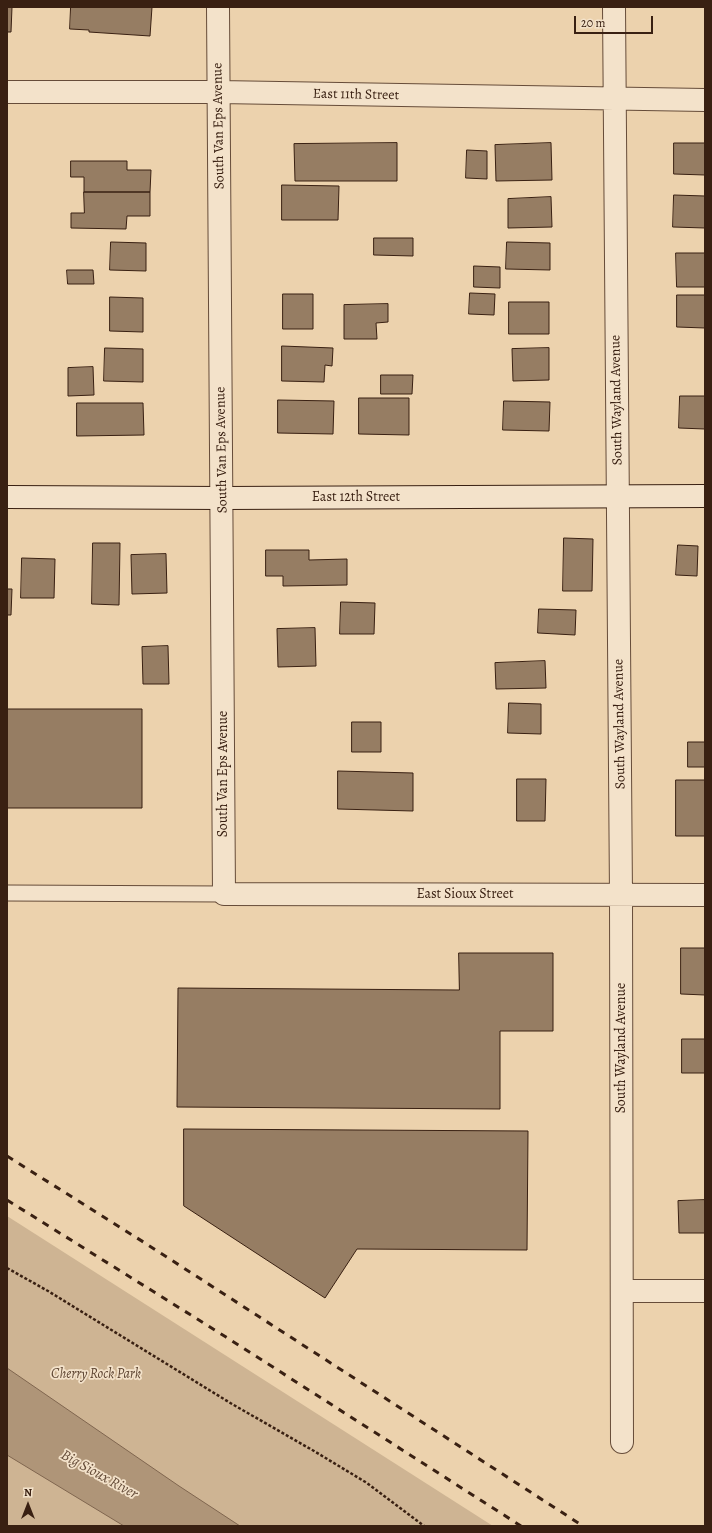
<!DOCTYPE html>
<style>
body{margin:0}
#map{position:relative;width:712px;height:1533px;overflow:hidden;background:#ecd2ad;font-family:Alegreya,serif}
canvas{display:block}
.frame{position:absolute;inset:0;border:8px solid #392012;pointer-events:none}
.north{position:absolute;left:8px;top:1485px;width:40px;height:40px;-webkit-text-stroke:3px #f3e2ca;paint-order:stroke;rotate:0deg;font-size:11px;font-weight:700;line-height:16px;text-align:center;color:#392012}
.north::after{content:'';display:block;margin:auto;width:14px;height:18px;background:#392012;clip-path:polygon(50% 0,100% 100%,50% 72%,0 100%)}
.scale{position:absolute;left:574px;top:16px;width:79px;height:18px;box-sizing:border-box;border:2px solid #392012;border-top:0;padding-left:5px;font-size:12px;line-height:14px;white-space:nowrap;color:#392012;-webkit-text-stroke:3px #f3e2ca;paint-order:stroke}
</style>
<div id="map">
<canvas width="712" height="1533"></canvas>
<div class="frame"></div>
<div class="north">N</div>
<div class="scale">20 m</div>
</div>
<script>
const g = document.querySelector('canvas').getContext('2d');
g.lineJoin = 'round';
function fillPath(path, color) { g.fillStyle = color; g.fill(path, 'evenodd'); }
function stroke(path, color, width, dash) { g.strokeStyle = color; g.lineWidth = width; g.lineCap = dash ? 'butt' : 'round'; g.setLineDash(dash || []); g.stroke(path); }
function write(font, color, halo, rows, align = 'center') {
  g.font = font + ' Alegreya,serif'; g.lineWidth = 3.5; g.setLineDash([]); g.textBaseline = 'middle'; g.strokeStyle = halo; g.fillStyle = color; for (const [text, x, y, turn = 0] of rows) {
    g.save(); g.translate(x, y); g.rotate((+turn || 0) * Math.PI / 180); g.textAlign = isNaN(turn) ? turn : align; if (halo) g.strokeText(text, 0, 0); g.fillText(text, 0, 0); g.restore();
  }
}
fillPath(new Path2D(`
 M7,1216L493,1526H7Z`), '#ceb493');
const water = new Path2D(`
 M7,1368L179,1486L240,1526H124L7,1455Z`);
fillPath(water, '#af9578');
stroke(water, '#80664f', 1);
const building = new Path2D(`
 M7,7H12L11,32H7Z
 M71,7H152L150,36L89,32V30L70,29Z
 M397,143V181H295L294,144Z
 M551,143L552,180L496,181L495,145Z
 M674,143H705V175L674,174Z
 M467,150L487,151V179L466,178Z
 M71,161H127V170H151L150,192H84V177H71Z
 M282,185L339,186L338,220H282Z
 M84,192H150V216H127L126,229L71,228V213H84Z
 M674,195L705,196V228L673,227Z
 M551,197L552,227L508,228V199Z
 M374,238H413V256L374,255Z
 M111,242L146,243V271L110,270Z
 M507,242L550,243V270L506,269Z
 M676,253H705V287H677Z
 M474,266L500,267V288L474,287Z
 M67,270H93L94,284H68Z
 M470,293L495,294L494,315L469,314Z
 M283,294H313V329H283Z
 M677,295H705V328L677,327Z
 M110,297L143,298V332L110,331Z
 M509,302H549V334H509Z
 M388,304V322L376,323L377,339H344V305Z
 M282,346L333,348L332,366L325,365L324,382L282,381Z
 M105,348L143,349V382L104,381Z
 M549,348V380L513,381L512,349Z
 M93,367L94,395L68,396V368Z
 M381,375H413L412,394H381Z
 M680,396H705V429L679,428Z
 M359,398H409V435L359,434Z
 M278,400L334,401L333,434L278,433Z
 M504,401L550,402L549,431L503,430Z
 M77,403H143L144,435L77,436Z
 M564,538L593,539L592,591H563Z
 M93,543H120L119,605L92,604Z
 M678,545L698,546L697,576L676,575Z
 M266,550H309V560L347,559V585L283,586V576H266Z
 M166,554L167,593L132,594L131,555Z
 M22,558L55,559L54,598H21Z
 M7,589H12L11,615H7Z
 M341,602L375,603L374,634H340Z
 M539,609L576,610L575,635L538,633Z
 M315,628L316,666L278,667L277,629Z
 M168,646L169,684H143L142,647Z
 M545,661L546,688L496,689L495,663Z
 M509,703L541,704V734L508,733Z
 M7,709H142V808H7Z
 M352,722H381V752H352Z
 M688,742H705V767H688Z
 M338,771L413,773V811L338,809Z
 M517,779H546L545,821H517Z
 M676,780H705V836H676Z
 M681,948H705V995L681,994Z
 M459,953H553V1031H500V1109L177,1107L178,988L459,990Z
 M682,1039H705V1073H682Z
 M184,1129L528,1131L527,1250L357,1249L325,1298L184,1206Z
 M705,1200V1233H679L678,1201Z`);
fillPath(building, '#967d63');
stroke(building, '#392012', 1);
const lane = new Path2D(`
 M7,893L224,894`);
const street = new Path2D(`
 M218,7L224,894L705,895
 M614,7L621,895L622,1442
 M7,92H219L705,100
 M622,1291H705`);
const secondary = new Path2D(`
 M7,497L223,498L705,496`);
stroke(lane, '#664c39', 17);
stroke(street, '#664c39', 24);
stroke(secondary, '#392012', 24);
stroke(new Path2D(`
 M7,1268L48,1291L232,1404L314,1451L367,1483L424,1526`), '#392012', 2.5, [3, 2]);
stroke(lane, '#f3e2ca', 15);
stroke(street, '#f3e2ca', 22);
stroke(secondary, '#f3e2ca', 22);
stroke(new Path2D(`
 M7,1156L145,1243L583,1526
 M7,1200L226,1337L521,1526`), '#392012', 3, [7, 7]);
write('14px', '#392012', '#f3e2ca', [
 ["East 11th Street",356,95,1],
 ["South Van Eps Avenue",219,126,-91],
 ["South Wayland Avenue",617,400,-91],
 ["South Van Eps Avenue",222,450,-91],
 ["East 12th Street",356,498],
 ["South Wayland Avenue",620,724,-91],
 ["South Van Eps Avenue",224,774,-90],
 ["East Sioux Street",465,895],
 ["South Wayland Avenue",622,1048,-90]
]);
write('italic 14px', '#5e4532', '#f3e2ca', [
 ["Cherry Rock Park",96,1375]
]);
write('italic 15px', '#624936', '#f3e2ca', [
 ["Big Sioux River",99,1475,29]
]);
</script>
